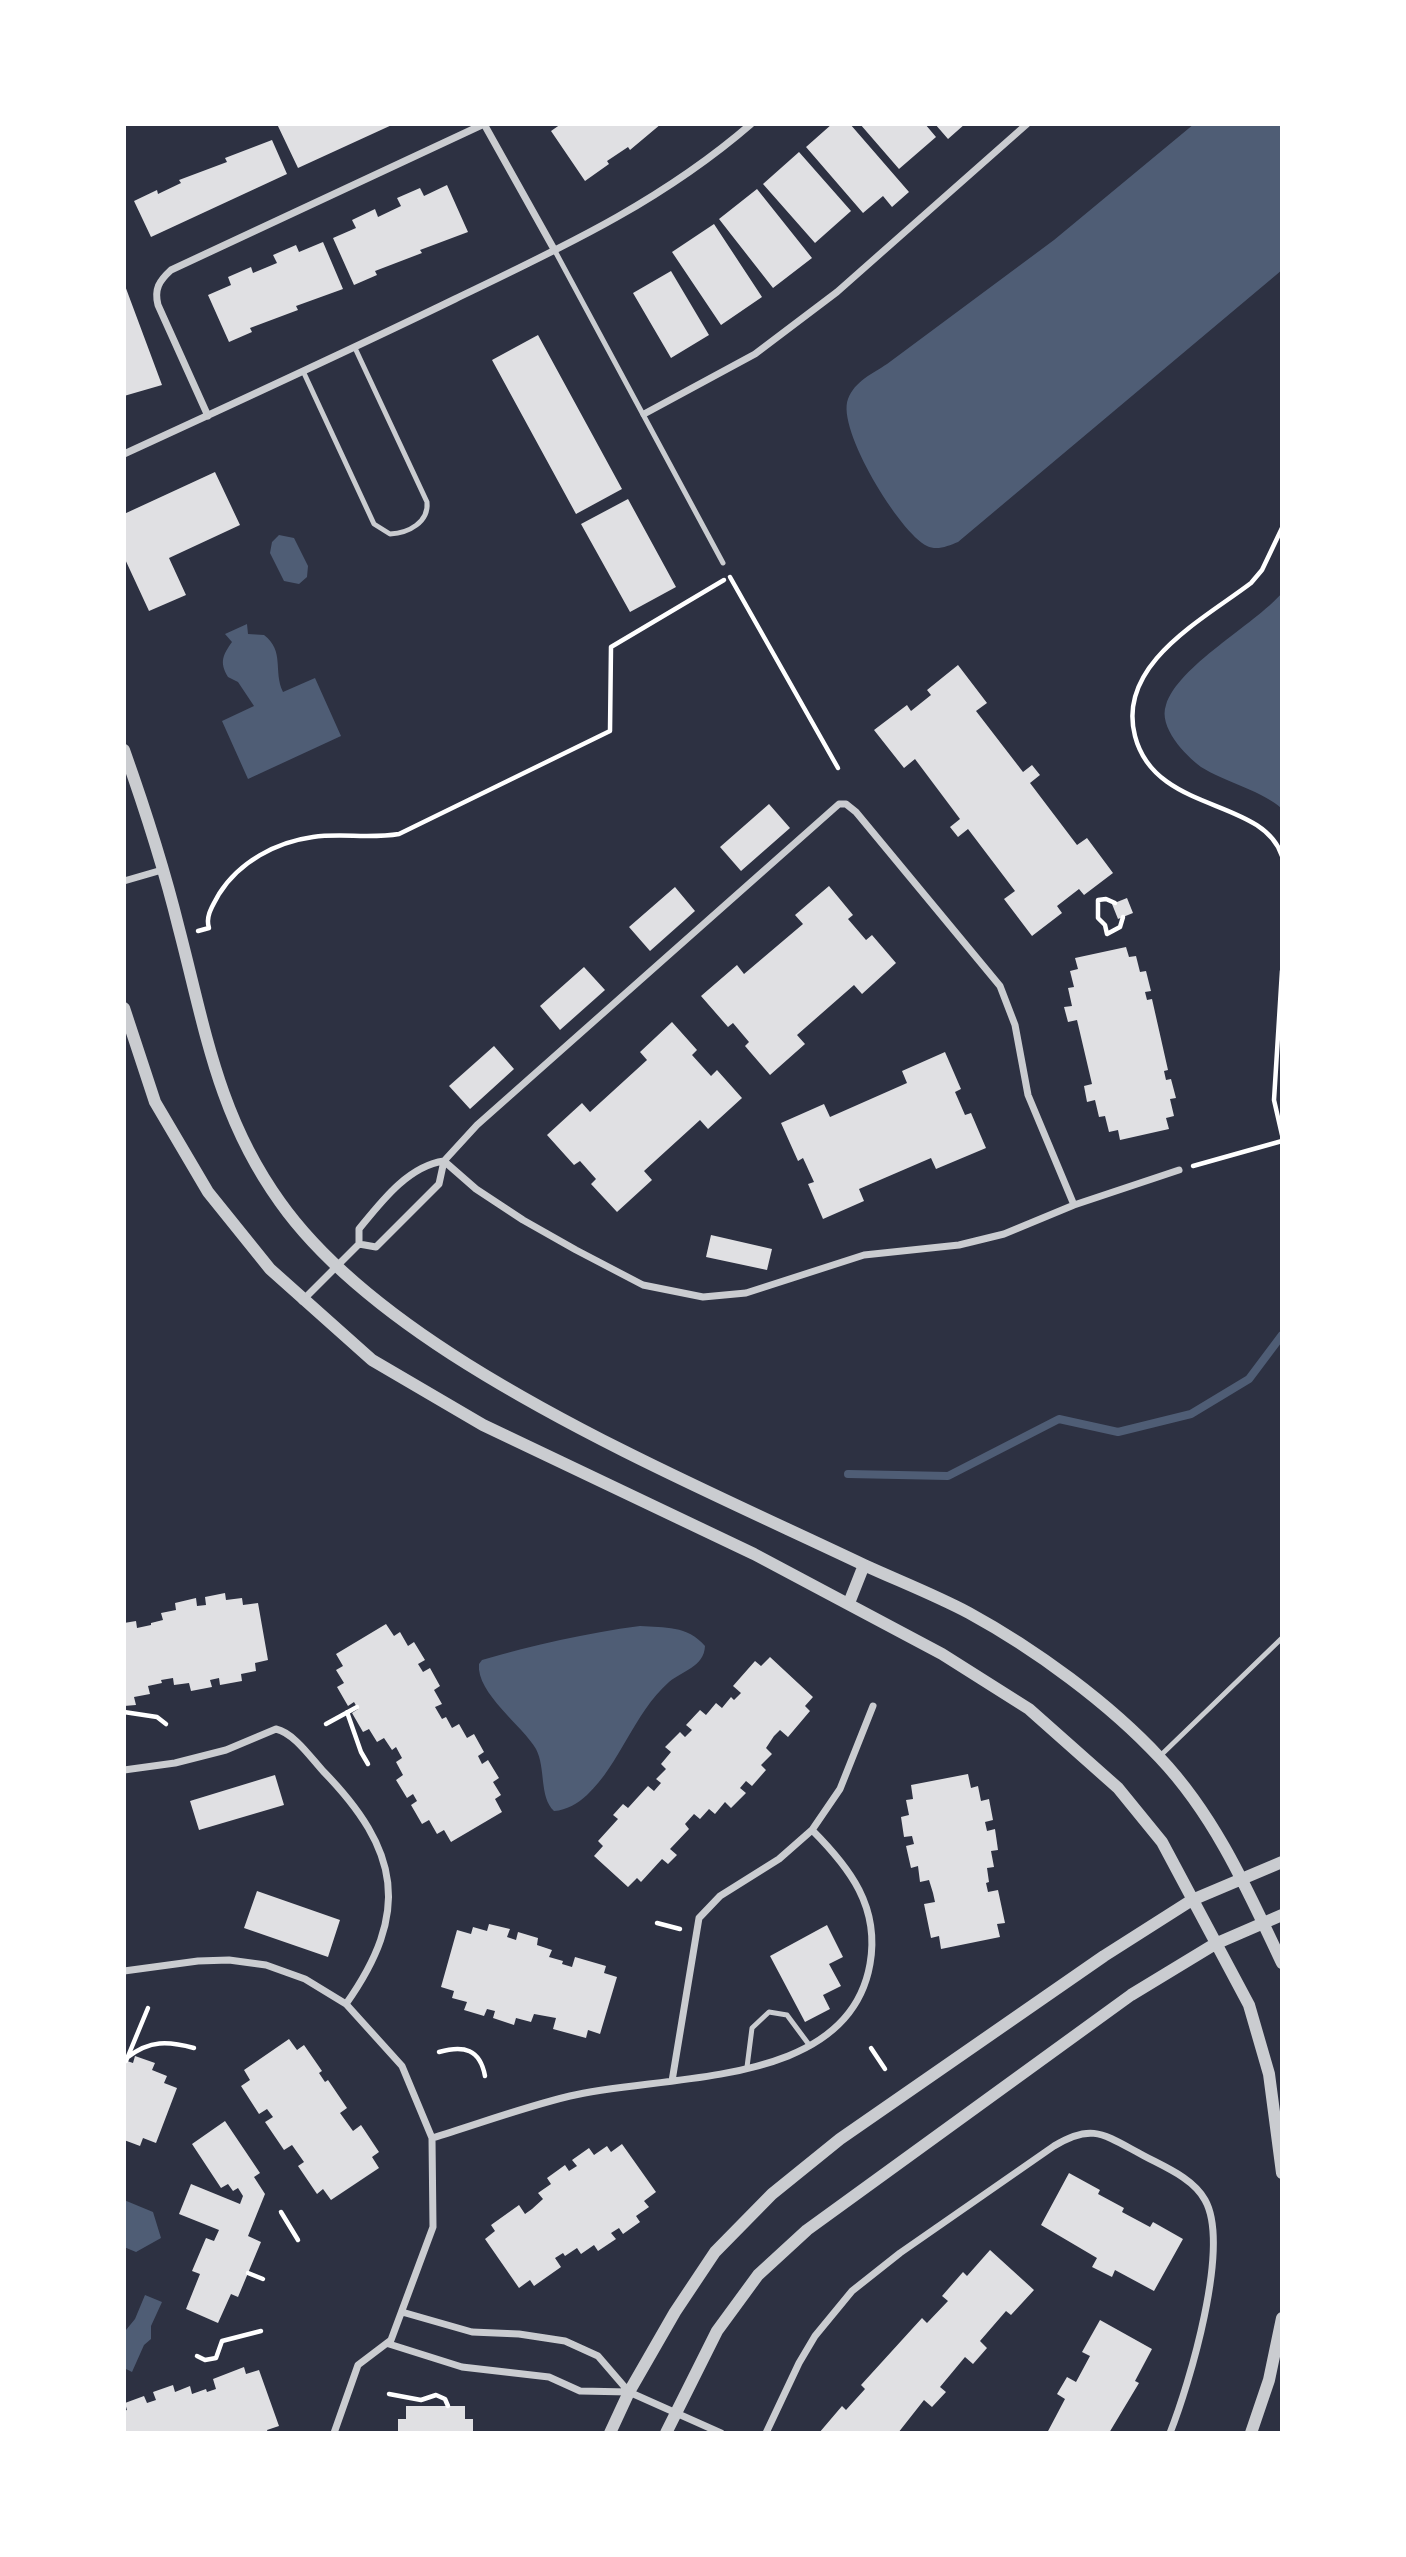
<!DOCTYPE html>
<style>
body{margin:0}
#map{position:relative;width:1406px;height:2557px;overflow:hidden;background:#2d3142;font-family:Lato,sans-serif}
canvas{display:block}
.frame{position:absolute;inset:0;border:126px solid #fff;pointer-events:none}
</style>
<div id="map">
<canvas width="1406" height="2557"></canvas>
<div class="frame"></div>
</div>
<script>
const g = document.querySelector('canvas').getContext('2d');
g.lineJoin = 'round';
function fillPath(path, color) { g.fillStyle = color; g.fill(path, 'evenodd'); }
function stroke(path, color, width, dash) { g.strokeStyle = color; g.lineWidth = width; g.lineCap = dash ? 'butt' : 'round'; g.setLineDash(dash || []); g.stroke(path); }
fillPath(new Path2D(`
 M1194,124H1282V270L958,542C948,546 937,551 927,546C900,533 836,429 848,399C855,381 872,374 887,364L1054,240Z
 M279,535L294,538L308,566L307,577L299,584L284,581L270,553L272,542Z
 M1282,593V809C1267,793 1223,781 1201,767C1185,755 1158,727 1166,705C1178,666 1254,625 1282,593Z
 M247,624L248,634L264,635C285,651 273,671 283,692L315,678L341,736L248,779L222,721L254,706L238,682L228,677C219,662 223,655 232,642L225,634Z
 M640,1626C665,1628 687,1625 705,1646C704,1667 682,1671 669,1682C633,1714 621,1763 587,1795C577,1804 567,1810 554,1811C539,1797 546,1768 536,1749C523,1726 476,1693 479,1664L482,1660C534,1645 586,1633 640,1626Z
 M124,2200L153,2212L161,2238L136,2252L124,2247Z
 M145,2295L162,2302L151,2326V2339L144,2345L132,2372L124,2368L126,2330L135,2319Z`), '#4f5d75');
stroke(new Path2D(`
 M848,1474L948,1476L1059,1419L1118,1432L1191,1414L1249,1379L1282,1335`), '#4f5d75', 8);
fillPath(new Path2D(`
 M277,124H394L298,168Z
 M561,124H661L630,150L628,147L607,161L609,164L585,181L551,131Z
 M832,124H850L909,192L892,207L883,196L863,213L806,147Z
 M860,124H925L936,137L899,169Z
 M935,124H965L948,139Z
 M272,140L287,174L151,237L134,201L157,190L158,194L181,183L179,180L227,162L225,158Z
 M799,152L851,211L815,243L763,184Z
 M447,185L468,232L420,250L422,253L375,271L377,275L354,285L333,238L356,228L352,220L375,209L378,217L401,206L397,198L420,188L424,196Z
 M757,189L812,258L773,288L719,219Z
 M714,224L762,297L721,325L672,252Z
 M323,242L343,289L296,306L298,310L250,328L252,332L229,342L208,295L231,285L228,277L251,267L253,273L277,263L273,255L296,245L299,252Z
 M671,271L709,335L671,358L633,293Z
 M124,283L162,385L124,396Z
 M538,335L622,489L576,514L492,360Z
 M215,472L240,525L169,558L186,595L149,611L124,557V514Z
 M628,499L676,587L630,612L581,524Z
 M958,665L987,703L976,711L1023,772L1032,765L1040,775L1030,783L1077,845L1087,838L1113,873L1084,895L1079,889L1057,906L1062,913L1032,936L1004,899L1015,891L968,829L958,837L950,827L960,819L915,759L904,768L874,730L907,705L911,711L931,695L927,690Z
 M769,804L790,828L741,871L720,847Z
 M829,886L853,915L848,919L866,940L872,935L896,963L862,994L854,985L797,1035L805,1044L770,1075L745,1046L749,1042L733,1023L728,1027L701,996L737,965L744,974L803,924L795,915Z
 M675,887L695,911L650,951L629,927Z
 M1127,898L1133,913L1118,919L1112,904Z
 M1126,947L1129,957L1136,956L1140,972L1146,971L1151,991L1145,992L1147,1000L1152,999L1168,1070L1164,1071L1166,1080L1171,1079L1176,1098L1170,1099L1174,1116L1166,1118L1169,1129L1120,1140L1118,1130L1109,1132L1105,1116L1099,1117L1095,1100L1087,1102L1084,1086L1092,1084L1077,1020L1068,1022L1064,1007L1072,1006L1068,988L1074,987L1070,971L1078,969L1075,958Z
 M584,967L605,990L560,1030L540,1006Z
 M672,1022L697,1050L692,1055L711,1076L717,1070L742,1098L708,1129L700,1120L644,1171L652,1180L617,1212L591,1184L596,1179L580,1161L574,1165L547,1135L582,1103L590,1112L647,1060L640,1052Z
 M494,1046L514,1069L470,1109L449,1086Z
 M945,1052L961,1089L955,1092L965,1115L971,1113L986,1148L936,1169L931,1158L859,1189L864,1201L823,1219L808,1184L814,1182L803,1158L798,1161L781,1123L824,1104L830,1117L907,1083L902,1071Z
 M711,1235L772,1249L767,1270L706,1257Z
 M225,1593L226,1600L242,1598L243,1605L258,1603L268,1660L255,1663L256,1671L241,1674L242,1681L220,1685L219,1678L210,1680L212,1687L191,1691L189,1683L174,1685L173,1678L161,1680L162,1683L148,1686L150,1694L134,1697L136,1705L124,1706V1623L136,1621L137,1628L151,1625V1623L163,1620L161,1613L176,1610L175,1603L196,1598L197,1606L206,1605L205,1597Z
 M386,1624L394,1636L400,1632L408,1646L414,1642L425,1660L418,1664L423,1672L430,1668L440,1686L434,1690L442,1704L435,1707L442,1719L446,1717L452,1728L459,1724L467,1738L474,1734L484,1752L478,1756L482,1764L488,1760L499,1778L493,1782L501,1795L495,1799L502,1812L451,1842L444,1830L437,1834L429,1820L422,1824L411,1805L417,1801L413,1794L407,1798L396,1780L403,1775L396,1762L402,1758L396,1747L392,1750L384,1738L377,1742L369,1729L363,1732L352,1713L358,1709L354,1702L348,1706L337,1687L344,1683L336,1670L343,1666L336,1654Z
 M770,1657L813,1697L805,1706L810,1711L788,1737L780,1730L774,1736L766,1748L772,1754L761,1765L766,1770L752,1786L746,1781L740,1788L746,1793L731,1808L725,1802L715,1814L709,1809L700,1819L694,1814L685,1824L689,1829L670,1849L677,1855L668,1864L662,1859L641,1882L637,1878L628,1887L594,1856L603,1846L598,1841L618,1819L613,1815L623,1804L628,1808L648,1786L654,1791L661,1783L656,1779L666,1769L661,1764L671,1752L665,1747L680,1732L685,1737L692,1730L686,1725L700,1710L706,1715L716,1703L722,1708L731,1697L734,1700L741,1693L733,1686L755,1661L761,1666Z
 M968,1774L971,1788L978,1786L981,1801L989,1799L993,1820L985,1822L987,1831L995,1829L998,1850L991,1851L994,1867L987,1868L989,1882L986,1883L988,1892L998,1890L1005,1923L997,1924L1000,1937L941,1949L939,1936L931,1938L924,1904L935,1902L933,1893L929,1880L920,1882L918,1866L911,1868L906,1846L914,1844L912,1836L904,1837L901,1817L909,1815L906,1800L913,1799L911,1785Z
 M275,1775L284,1805L199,1830L190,1801Z
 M257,1891L340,1920L328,1957L244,1928Z
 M489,1924L510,1929L507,1937L516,1940L518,1932L538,1938L537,1945L552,1950L549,1957L563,1961L562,1964L572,1967L575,1957L606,1966L604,1973L617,1977L600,2034L588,2030L586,2038L553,2029L556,2018L534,2014L531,2022L516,2018L514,2025L493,2018L495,2011L487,2009L484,2016L464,2010L467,2002L452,1998L454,1991L441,1987L457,1930L471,1934L473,1927L487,1931Z
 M827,1925L843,1957L829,1964L841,1986L823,1995L830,2009L805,2022L770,1956Z
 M289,2039L297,2050L304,2045L322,2071L319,2073L325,2082L328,2080L347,2108L340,2113L353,2131L361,2125L379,2152L372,2157L379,2168L331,2200L323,2189L317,2194L298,2166L304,2162L292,2145L284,2150L265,2122L273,2117L267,2109L259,2114L241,2086L250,2080L244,2070Z
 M135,2056L155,2063L152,2070L167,2076L164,2083L177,2088L156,2143L143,2138L140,2146L124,2140V2060L133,2063Z
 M225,2121L260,2173L254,2177L265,2194L248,2236L261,2242L238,2297L231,2294L218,2323L186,2309L200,2274L192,2271L206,2238L214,2241L219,2230L179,2214L191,2184L240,2204L243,2196L238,2188L233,2191L228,2184L221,2188L192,2144Z
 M622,2144L656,2192L644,2201L649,2207L636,2216L640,2222L623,2234L619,2228L611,2233L616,2239L598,2251L594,2245L581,2254L577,2248L565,2256L563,2253L555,2258L561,2267L534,2286L530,2280L519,2288L485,2239L495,2231L491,2225L519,2205L525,2214L532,2209L543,2199L538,2193L551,2184L547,2178L565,2165L569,2171L577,2166L572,2160L589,2148L594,2155L607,2146L611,2152Z
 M1069,2173L1100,2190L1098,2194L1124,2208L1122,2212L1150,2227L1153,2222L1183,2239L1154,2291L1115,2270L1112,2277L1092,2267L1097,2258L1041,2225Z
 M990,2250L1034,2290L1011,2315L1006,2311L980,2341L987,2348L973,2364L965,2357L940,2387L946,2392L932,2407L924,2400L898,2433H819L842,2406L846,2410L865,2389L861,2385L922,2318L927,2323L948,2301L942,2296L963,2272L967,2276Z
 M1100,2320L1152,2349L1135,2381L1139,2383L1109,2433H1047L1065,2399L1057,2394L1067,2377L1076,2382L1090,2356L1082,2352Z
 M244,2367L246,2374L259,2370L279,2426L267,2430L268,2433H124V2411L127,2410L125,2403L144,2396L147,2403L156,2400L153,2392L173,2385L175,2392L190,2386L192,2394L206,2389L207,2392L216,2389L213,2379Z
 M406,2406H465V2419H473V2433H398V2419H406Z`), '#e0e0e3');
stroke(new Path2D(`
 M1282,528L1262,570L1251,583C1204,619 1116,664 1135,736C1155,814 1263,797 1282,856
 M730,577L838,768
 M1115,903L1106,899L1098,900V918L1105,925L1107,934L1120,927L1123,917
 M198,931L209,928C205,916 213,905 219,894C239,862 276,842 313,837C341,833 370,839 399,834L610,731L611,647L724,580
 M1282,971L1274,1100L1282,1135
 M1193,1166L1282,1141
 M124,1712L157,1717L166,1724
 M347,1712L361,1752L368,1764
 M326,1724L357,1707
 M657,1923L680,1929
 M871,2048L885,2069
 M439,2052C464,2045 480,2049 485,2076
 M128,2057C150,2040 168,2041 194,2048
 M126,2061L148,2008
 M281,2212L298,2240
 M248,2273L263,2279
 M197,2356L205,2360L216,2358L222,2341L261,2331
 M389,2394L421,2400L436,2395L445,2399L448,2406`), '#fff', 4.5);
stroke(new Path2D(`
 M555,251L723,563
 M303,371L374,524L390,534C409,533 429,522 427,502L355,348
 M1159,1757L1282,1638
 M747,2067L752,2028L769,2012L787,2015L810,2046`), '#caccd0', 5);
stroke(new Path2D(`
 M484,124L555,251
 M644,414L755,354L837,292L1027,124
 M208,416L158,305C154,289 159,281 171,270L484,124
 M124,454C235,403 346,352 455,299C561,248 661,202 751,124
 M124,881L162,870
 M359,1244L376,1247L439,1184L444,1161L477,1125L839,804H846L856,812L1000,986L1015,1025L1028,1095L1074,1205
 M302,1301L359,1244V1229C381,1202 408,1166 444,1161L476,1189L523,1220L576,1250L643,1285L703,1297L746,1293L864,1255L959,1245L1004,1234L1074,1205L1179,1170
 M124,1770L175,1763L226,1750L276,1729C294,1733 311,1758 323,1771C400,1850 411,1912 346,2004
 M124,1971L198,1961L229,1960L266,1965L305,1979L346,2004L402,2066L432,2138L433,2227L391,2340L358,2365L334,2433
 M672,2081L699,1918L720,1896L779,1859L812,1830L840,1789L873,1706
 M432,2138C478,2124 524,2107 570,2096C664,2073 848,2090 870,1964C880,1907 850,1868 812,1830
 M402,2312L472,2332L519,2334L565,2341L598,2356L629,2392
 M389,2344L462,2367L549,2377L580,2391L629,2392L721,2433
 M766,2433L799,2363L815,2336L852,2291L900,2253L1054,2146C1090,2124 1102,2133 1137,2152C1159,2165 1192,2176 1205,2200C1231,2246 1189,2385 1170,2433`), '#caccd0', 7);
stroke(new Path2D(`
 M124,750C145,809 164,868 179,929C205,1028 218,1116 280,1202C326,1267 400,1322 467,1364C592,1442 731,1502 864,1565C899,1581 935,1595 969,1613C1035,1649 1109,1703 1160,1758C1215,1816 1248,1891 1282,1963
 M124,1008L155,1102L208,1192L270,1269L372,1360L483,1425L754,1554L942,1654L1029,1709L1118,1788L1162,1842L1249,2005L1269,2074L1282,2173
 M849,1603L864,1565
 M610,2433L629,2392L675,2312L715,2252L772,2194L840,2139L1104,1956L1192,1900L1282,1862
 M666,2433L717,2331L758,2275L807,2230L1131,1995L1215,1944L1282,1915
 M1251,2433L1269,2380L1282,2318`), '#caccd0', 12);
</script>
